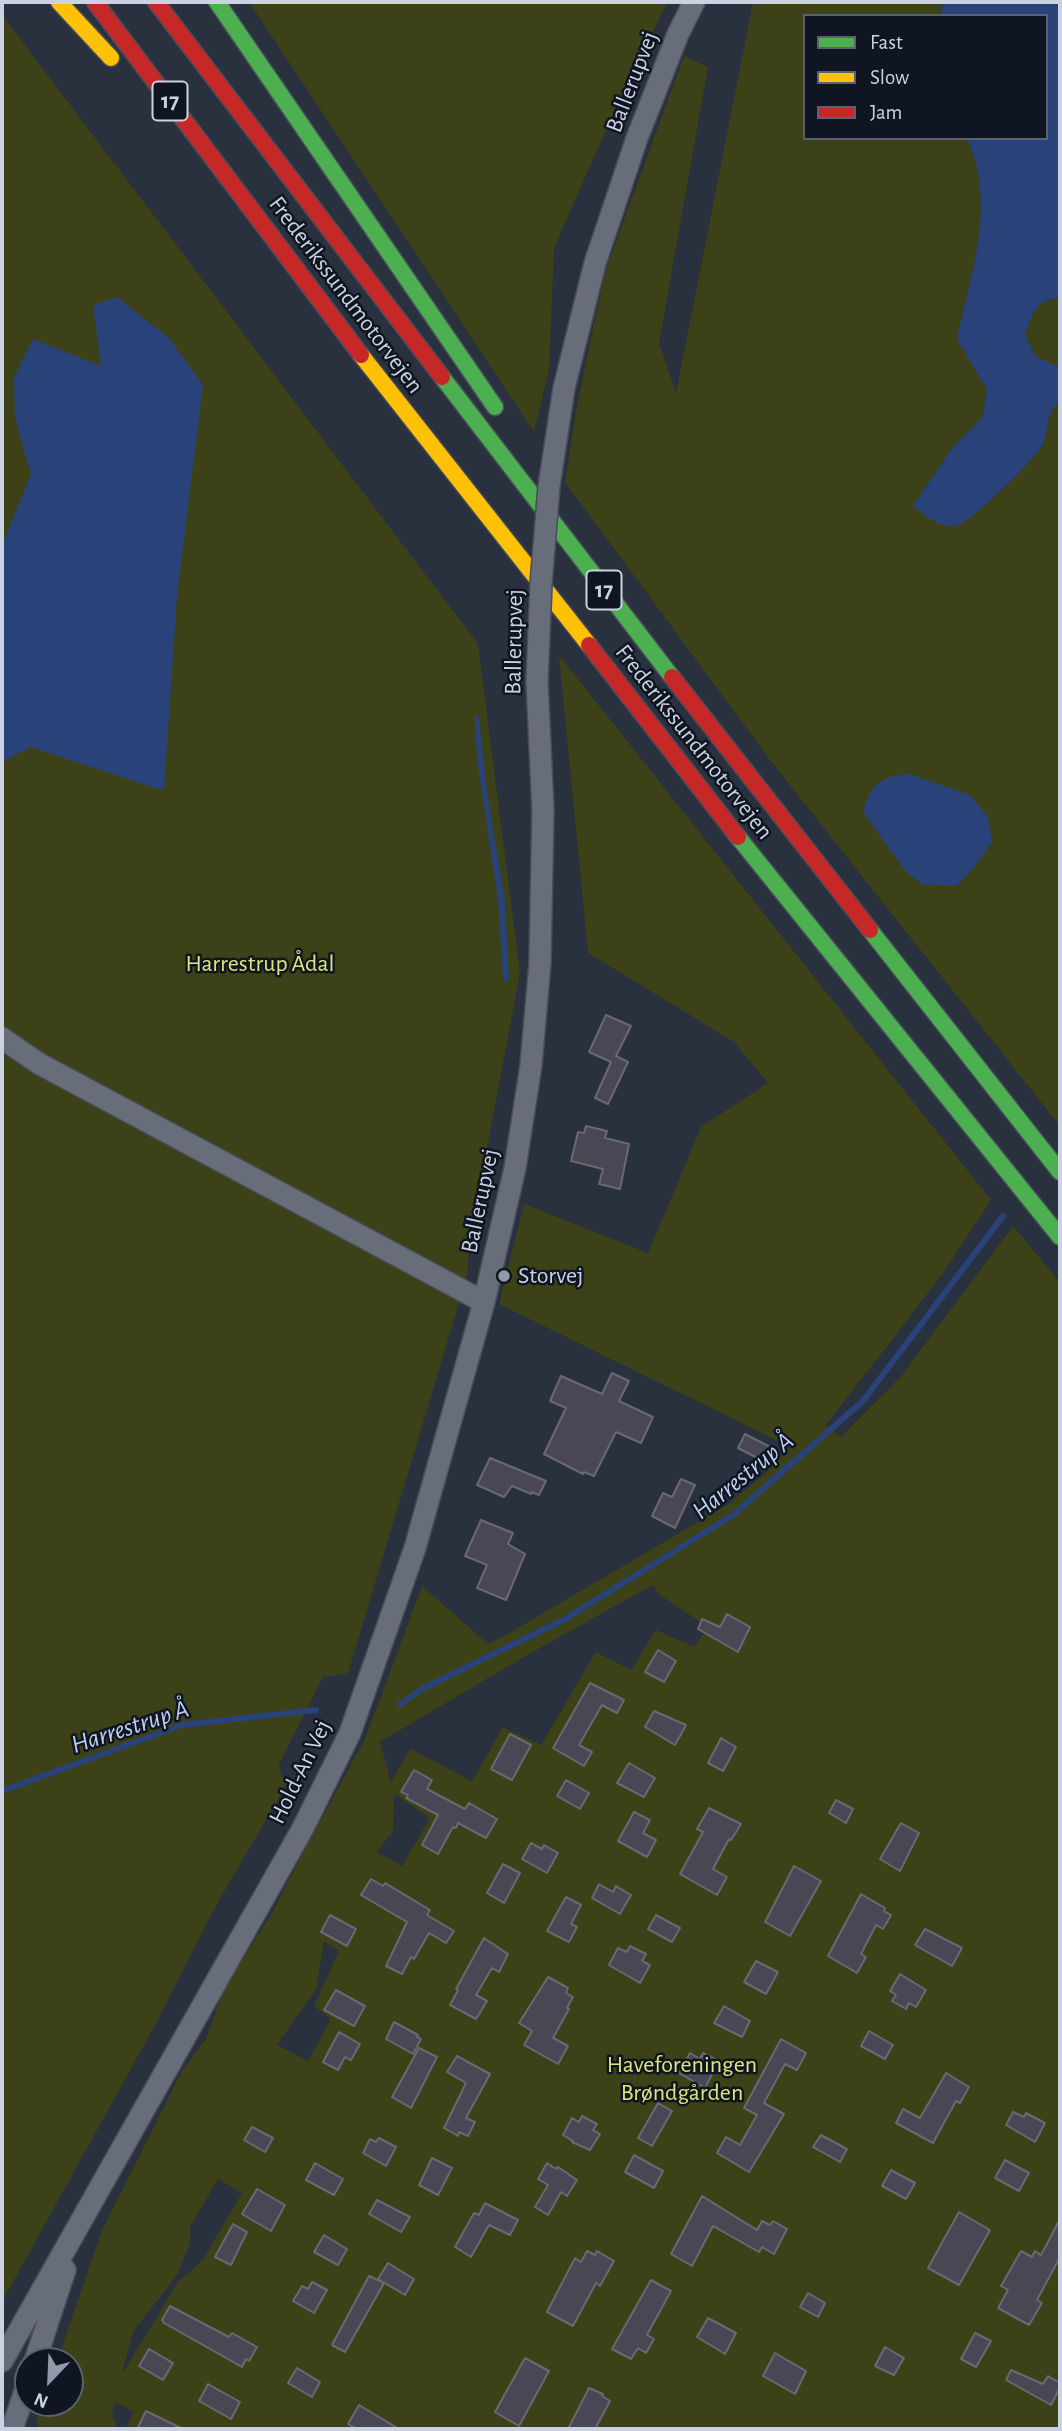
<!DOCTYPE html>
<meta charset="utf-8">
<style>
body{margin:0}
#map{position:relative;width:1062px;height:2431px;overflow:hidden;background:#29303e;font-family:"Alegreya Sans",sans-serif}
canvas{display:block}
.frame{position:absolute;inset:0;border:4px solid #cbd3e3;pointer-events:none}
.legend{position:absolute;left:803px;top:14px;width:245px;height:126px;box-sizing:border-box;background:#101621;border:2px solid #5b626f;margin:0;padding:9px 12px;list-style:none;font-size:21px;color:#cbd3e3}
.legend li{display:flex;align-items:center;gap:14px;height:35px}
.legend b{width:35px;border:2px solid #5b626f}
.north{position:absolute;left:14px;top:2347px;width:70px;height:70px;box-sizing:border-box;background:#101621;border:2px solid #5b626f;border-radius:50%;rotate:203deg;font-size:19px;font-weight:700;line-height:28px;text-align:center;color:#cbd3e3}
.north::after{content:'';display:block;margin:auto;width:24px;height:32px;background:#929aa9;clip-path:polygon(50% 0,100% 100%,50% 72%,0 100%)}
</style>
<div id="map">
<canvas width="1062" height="2431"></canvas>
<div class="frame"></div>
<ul class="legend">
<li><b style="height:9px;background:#4caf50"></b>Fast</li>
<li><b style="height:9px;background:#ffc107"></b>Slow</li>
<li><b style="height:9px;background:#c62828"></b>Jam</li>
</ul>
<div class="north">N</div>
</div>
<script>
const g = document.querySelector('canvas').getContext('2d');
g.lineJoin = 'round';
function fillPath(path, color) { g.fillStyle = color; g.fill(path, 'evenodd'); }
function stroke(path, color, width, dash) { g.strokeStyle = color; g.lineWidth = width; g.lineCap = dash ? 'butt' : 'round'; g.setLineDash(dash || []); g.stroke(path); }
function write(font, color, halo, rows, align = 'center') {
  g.font = font + ' "Alegreya Sans",sans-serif'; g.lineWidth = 5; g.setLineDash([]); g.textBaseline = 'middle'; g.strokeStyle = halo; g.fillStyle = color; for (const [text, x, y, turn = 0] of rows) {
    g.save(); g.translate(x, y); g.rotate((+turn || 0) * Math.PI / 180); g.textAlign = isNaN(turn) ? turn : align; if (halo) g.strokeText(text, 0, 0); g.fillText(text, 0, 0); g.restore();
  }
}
fillPath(new Path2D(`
 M249,2H668L627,82L554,248L549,369L534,432Z
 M753,2H943L941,16H805V138H967C997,203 971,274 957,339L987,390L982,418L952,448L913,506L959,525L1003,489L1043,446L1051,408L1060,400V1126L770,760L565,482L577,406L605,272L684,56L708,67L659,343L676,393Z
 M2,10L4,13L3,16L478,644L520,973L470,1238L467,1276L348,1673L323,1677L279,1764L285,1787L217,1904L154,2027L2,2302Z
 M1060,297V368H1058L1035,356L1025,334C1035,310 1033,303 1060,297Z
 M559,655L991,1200L942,1275L826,1425L841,1437L903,1374L1013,1226L1060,1282V2429H126L134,2412L115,2402L112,2413L117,2429H39L37,2417L42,2403H70V2361H57L102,2230L182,2071L206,2039L225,1987L271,1915L306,1847L365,1739L422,1586L488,1644L511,1632L727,1505L768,1471L790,1447L499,1304L524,1204L648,1253L701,1127L768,1083L734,1042L588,953ZM653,1585L660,1595L708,1627L694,1647L656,1630L631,1670L596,1652L541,1745L503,1727L472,1781L410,1749L391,1782L380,1742L522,1658ZM394,1794L430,1818L402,1866L377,1852L393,1831ZM324,1941L339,1951L314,2006L331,2019L308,2061L277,2045L316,1989ZM218,2179L242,2193L202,2261L178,2282L122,2374L133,2332L177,2275L190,2244V2227Z`), '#3c4117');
fillPath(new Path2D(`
 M943,2H1060V297C1033,303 1035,310 1025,334L1035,356L1060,368V400C1045,414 1050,427 1043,444C1037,458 969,524 956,526C938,528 926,516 913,506L952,448L982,418L987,390L957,339C971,274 997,203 967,138H1046V16H941Z
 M117,297L169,338L203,385L177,596L164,791L31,747L2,762V545L31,474L15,419L14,378L33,339L101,366L93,305Z
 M475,714L479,717L487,793L505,901L509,980L506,983L503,978L498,900L477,759Z
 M910,774L970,795L988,817L992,842L972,870L956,886L924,885L906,872L863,812C870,783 882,776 910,774Z`), '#29437a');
stroke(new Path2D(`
 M400,1704L424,1688L565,1619L733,1515L863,1401L1003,1216
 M2,1791L182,1725L316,1710`), '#29437a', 6);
const building = new Path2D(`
 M606,1015L631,1026L616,1056L628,1062L608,1104L595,1098L611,1062L589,1052Z
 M586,1126L607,1131L605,1138L629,1144L620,1189L599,1184L603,1169L571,1161L578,1132L584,1133Z
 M612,1373L629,1381L619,1401L653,1417L641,1443L616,1432L594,1476L584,1472L583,1474L544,1454L566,1408L550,1401L561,1376L602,1394Z
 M745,1434L778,1451L771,1465L738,1448Z
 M490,1458L546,1481L539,1495L532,1492L531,1494L512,1486L504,1497L477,1485Z
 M681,1479L695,1485L675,1528L652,1516L663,1493L672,1497Z
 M481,1520L513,1533L508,1544L525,1554L506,1600L477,1588L487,1565L465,1556Z
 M727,1614L750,1627L738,1652L698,1629L702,1619L720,1627Z
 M658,1650L676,1661L664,1682L645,1672Z
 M590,1683L624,1700L617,1713L602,1705L579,1745L592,1752L584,1766L553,1748Z
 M654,1711L686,1725L675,1745L645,1727Z
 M510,1734L531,1745L512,1780L491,1769Z
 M721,1738L736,1747L723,1771L708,1763Z
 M629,1763L655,1778L644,1797L617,1783Z
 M414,1770L432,1780L427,1789L465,1809L469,1803L497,1819L486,1838L458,1823L456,1828L453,1827L438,1854L422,1845L438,1815L406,1798L408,1795L401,1792Z
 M566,1780L589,1793L580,1809L557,1796Z
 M836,1800L853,1809L846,1823L829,1813Z
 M709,1808L741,1824L731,1840L729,1839L713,1869L727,1877L717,1895L680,1874L703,1832L697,1829Z
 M634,1812L650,1820L643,1833L656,1840L647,1857L618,1841Z
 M901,1823L919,1833L900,1871L880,1859Z
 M531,1843L542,1849L544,1845L558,1853L547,1873L522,1859Z
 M503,1864L520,1873L504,1903L487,1893Z
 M794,1866L821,1881L790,1936L765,1922Z
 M371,1879L383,1886L385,1883L430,1910L427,1915L454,1931L446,1943L429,1933L414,1959L411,1957L402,1974L386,1966L407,1922L361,1895Z
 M599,1884L613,1892L616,1886L631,1895L620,1914L592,1898Z
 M861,1894L885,1908L884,1911L891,1915L883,1929L876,1925L861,1954L866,1957L857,1973L828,1956Z
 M566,1897L581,1905L571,1924L577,1927L569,1942L547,1931Z
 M330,1915L356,1929L347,1946L321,1932Z
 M656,1915L680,1928L672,1942L648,1929Z
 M925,1929L962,1948L952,1966L915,1945Z
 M484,1938L508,1954L499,1972L492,1968L476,1995L487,2001L476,2019L450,2005L458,1990L456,1989Z
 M630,1946L646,1954L642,1961L650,1965L640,1983L609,1965L618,1948L627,1952Z
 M756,1961L778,1972L766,1994L744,1982Z
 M900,1974L926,1990L916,2007L909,2003L906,2009L892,2001L896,1995L890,1991Z
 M548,1977L568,1988L566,1993L573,1997L567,2008L569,2009L553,2038L568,2046L558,2064L524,2045L532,2031L519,2023Z
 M336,1990L365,2006L354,2026L324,2010Z
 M724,2006L750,2021L742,2037L714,2023Z
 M394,2022L418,2035L417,2037L421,2039L413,2054L386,2039Z
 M869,2031L893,2045L885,2059L861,2046Z
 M339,2032L360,2044L351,2060L345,2057L338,2070L323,2062Z
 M781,2039L806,2053L797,2070L785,2064L764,2103L784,2114L749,2172L717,2153L726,2137L740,2145L757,2115L744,2108Z
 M419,2048L437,2057L411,2108L392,2097Z
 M690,2053L700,2059L703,2053L719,2061L705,2088L679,2073Z
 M457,2056L490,2074L466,2118L475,2122L468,2136L459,2132L458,2136L444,2128L466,2083L447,2072Z
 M946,2073L969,2087L960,2103L956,2101L933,2143L896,2123L903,2109L920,2118Z
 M658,2103L672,2111L652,2146L638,2138Z
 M1013,2112L1024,2117L1026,2113L1045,2123L1035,2142L1006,2125Z
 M582,2116L597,2124L593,2130L600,2134L590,2150L572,2142L573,2141L563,2135L572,2118L579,2122Z
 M252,2127L273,2138L265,2152L244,2140Z
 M821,2135L847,2149L840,2162L813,2147Z
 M379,2138L396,2147L386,2166L363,2153L370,2139L376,2142Z
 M634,2155L663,2171L654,2188L625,2172Z
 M432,2158L452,2168L438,2195L419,2185Z
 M1005,2160L1029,2173L1019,2191L995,2178Z
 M315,2163L343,2179L334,2195L306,2180Z
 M547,2163L556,2169L558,2167L577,2180L567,2196L561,2192L548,2215L535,2207L548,2185L538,2179Z
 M891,2170L915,2183L906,2199L882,2186Z
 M257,2189L285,2205L271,2231L242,2214Z
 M702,2196L757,2230L762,2221L770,2225L773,2221L787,2229L774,2254L762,2247L759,2252L713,2226L692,2266L671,2254Z
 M377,2200L410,2217L401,2232L369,2214Z
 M485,2203L518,2220L510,2235L489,2225L471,2257L455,2247L474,2213L479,2215Z
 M959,2212L990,2230L959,2285L928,2268Z
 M1060,2219V2257L1037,2300L1042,2303L1029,2325L998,2308L1008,2290L1001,2286L1021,2251L1032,2257L1035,2251L1041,2255Z
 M233,2224L247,2232L231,2265L215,2257Z
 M324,2235L347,2249L338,2265L314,2252Z
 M587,2251L595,2255L597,2251L614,2261L600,2286L596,2283L573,2326L547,2312L575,2258L581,2262Z
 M388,2263L414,2279L405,2295L378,2279Z
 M369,2276L384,2283L345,2352L332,2345Z
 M651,2280L671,2291L647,2335L654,2339L646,2353L638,2348L631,2359L612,2349Z
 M312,2282L327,2290L314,2313L293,2301L302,2286L308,2289Z
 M808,2293L825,2303L818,2317L800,2307Z
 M170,2306L229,2337L232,2333L257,2347L249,2361L246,2359L242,2367L164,2323L162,2320Z
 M708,2318L736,2333L725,2354L697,2337Z
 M975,2333L991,2341L976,2367L961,2359Z
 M885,2347L904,2358L894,2375L875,2366Z
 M149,2349L173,2363L163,2380L139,2366Z
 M775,2353L806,2371L795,2394L763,2376Z
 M525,2358L549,2371L519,2426L495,2412Z
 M297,2368L320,2382L312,2397L288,2383Z
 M1011,2370L1043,2384L1048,2376L1060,2383V2388L1051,2405L1006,2380Z
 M208,2384L240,2402L231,2419L199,2401Z
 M589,2388L603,2394L602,2396L610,2401L595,2429H568Z
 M359,2405L399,2429H357L348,2424Z
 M146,2411L183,2429H137Z`);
fillPath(building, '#494753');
stroke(building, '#6a6873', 2);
const street = new Path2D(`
 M564,388L595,263L637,138L678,34L694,2
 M2,1038L38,1063L484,1302
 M2,2361L303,1828L350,1733L415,1548L484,1302L515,1168L531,1065L540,963L543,810L537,682
 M35,2361L65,2270
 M12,2429L28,2383`);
const fast = new Path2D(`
 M217,2L495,407
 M442,377L672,677
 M738,837L1060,1237
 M870,930L1060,1172`);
const slow = new Path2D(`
 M59,2L111,58
 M361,355L589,645`);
const jam = new Path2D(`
 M95,2L361,355
 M156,2L442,377
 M589,645L738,837
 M672,677L870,930`);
stroke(street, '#484d59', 24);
stroke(fast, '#484d59', 19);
stroke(slow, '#484d59', 19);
stroke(jam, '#484d59', 19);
stroke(street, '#676d79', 21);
stroke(fast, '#4caf50', 16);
stroke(slow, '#ffc107', 16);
stroke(jam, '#c62828', 16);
const streetBridge = new Path2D(`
 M537,682L541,584L549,486L564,388`);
stroke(streetBridge, '#484d59', 24, []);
stroke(streetBridge, '#676d79', 21);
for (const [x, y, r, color] of [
 [504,1276,7,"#929aa9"]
]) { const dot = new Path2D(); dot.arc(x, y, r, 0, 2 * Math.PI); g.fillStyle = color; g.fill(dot); stroke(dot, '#101621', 2.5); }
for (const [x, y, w] of [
 [170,101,35],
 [604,590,35]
]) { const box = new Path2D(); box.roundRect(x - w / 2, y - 19.5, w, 39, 5); g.fillStyle = '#101621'; g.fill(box); stroke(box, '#cbd3e3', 2); }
write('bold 23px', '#cbd3e3', null, [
 ["17",170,101],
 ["17",604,590]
]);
write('24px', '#cbd3e3', '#101621', [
 ["Ballerupvej",632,82,-69],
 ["Frederikssundmotorvejen",346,295,53],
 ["Ballerupvej",514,642,-89],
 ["Frederikssundmotorvejen",694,742,52],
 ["Ballerupvej",480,1201,-78],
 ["Hold-An Vej",300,1772,-64]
]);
write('24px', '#dbe77a', '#101621', [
 ["Harrestrup Ådal",260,964],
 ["Haveforeningen",682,2065],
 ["Brøndgården",682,2093]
]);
write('24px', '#cbd3e3', '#101621', [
 ["Storvej",518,1276]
], 'left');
write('italic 26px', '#bdd0f3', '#101621', [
 ["Harrestrup Å",743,1476,-39],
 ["Harrestrup Å",130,1727,-18]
]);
</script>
